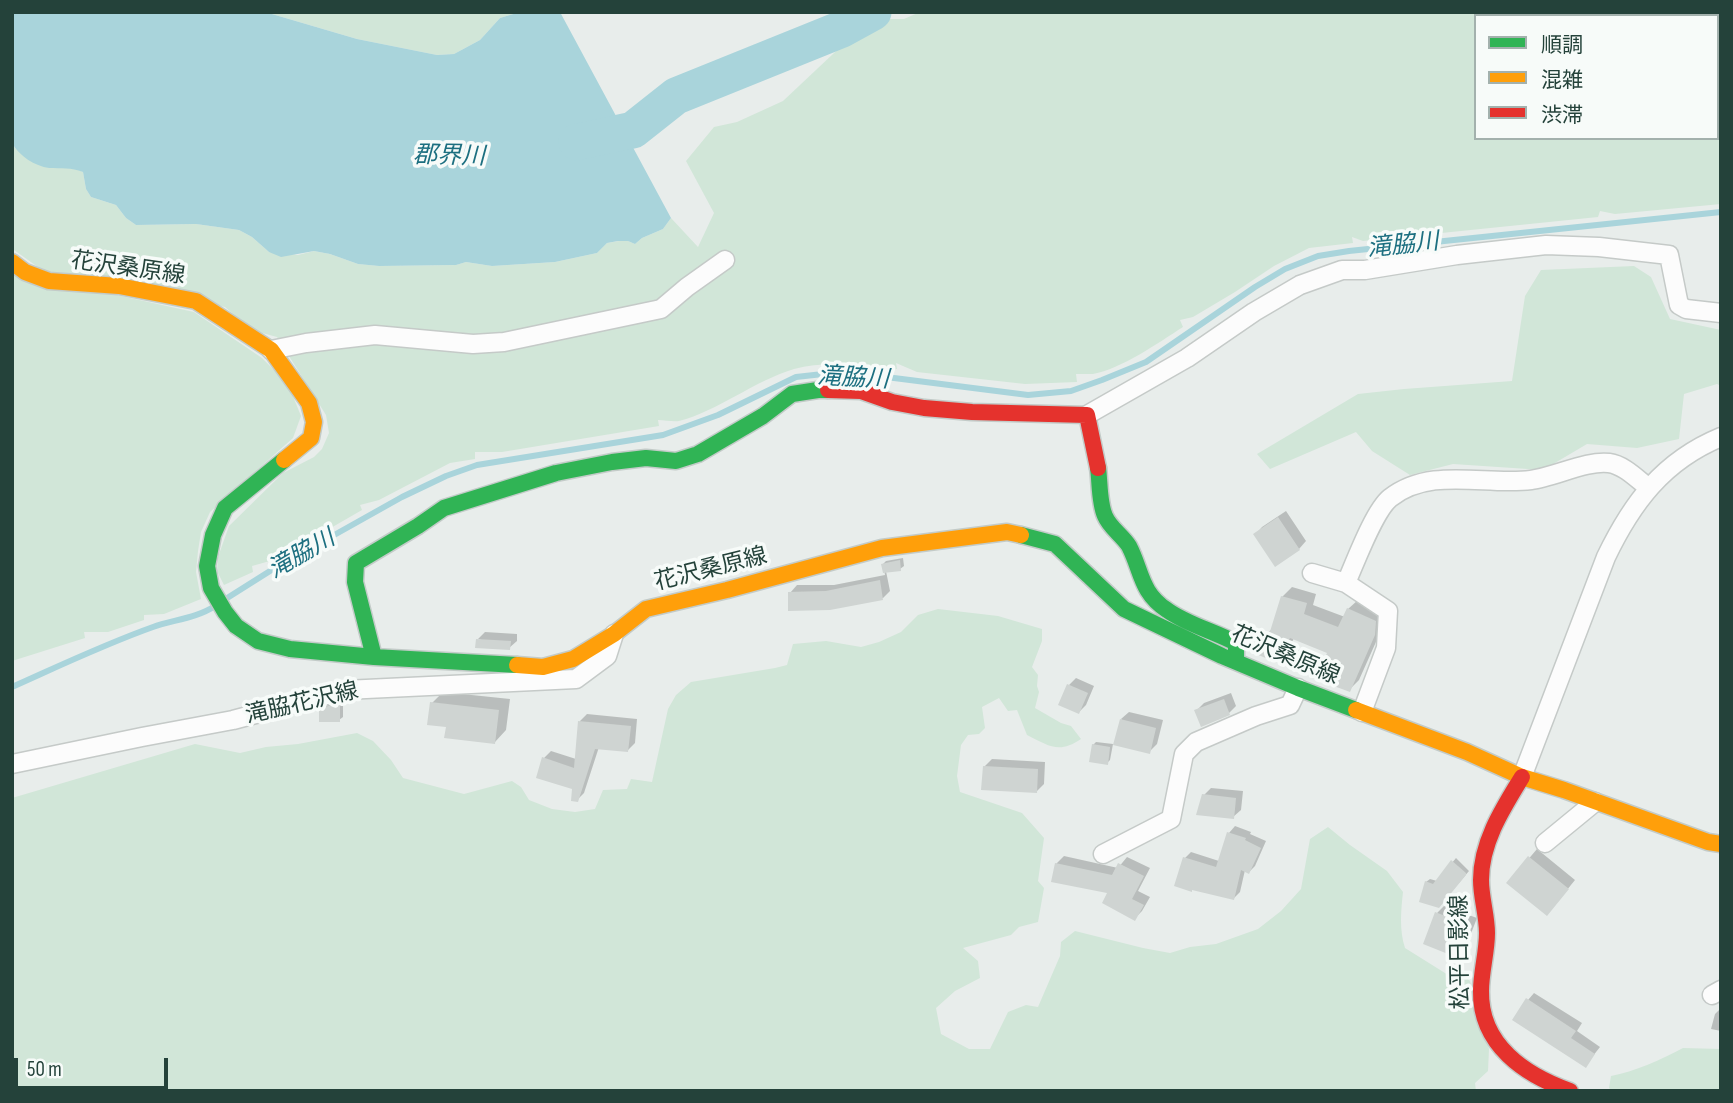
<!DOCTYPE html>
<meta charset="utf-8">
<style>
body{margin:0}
#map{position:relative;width:1733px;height:1103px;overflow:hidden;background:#e8edeb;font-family:"Sofia Sans Condensed","Noto Sans JP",sans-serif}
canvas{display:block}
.frame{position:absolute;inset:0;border:14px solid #24423a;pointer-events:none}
.legend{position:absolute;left:1474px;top:14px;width:245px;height:126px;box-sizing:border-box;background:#f7fbf9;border:2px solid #a3b1ad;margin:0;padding:9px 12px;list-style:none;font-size:21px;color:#24423a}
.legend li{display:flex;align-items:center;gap:14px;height:35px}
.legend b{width:35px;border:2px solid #a3b1ad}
.scale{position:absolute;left:14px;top:1058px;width:154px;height:32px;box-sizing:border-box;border:4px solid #24423a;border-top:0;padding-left:9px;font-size:21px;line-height:24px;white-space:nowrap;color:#24423a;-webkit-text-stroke:5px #f7fbf9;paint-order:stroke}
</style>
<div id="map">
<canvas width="1733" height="1103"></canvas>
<div class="frame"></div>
<ul class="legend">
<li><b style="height:9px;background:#30b455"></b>順調</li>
<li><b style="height:9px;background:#ff9f0a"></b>混雑</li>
<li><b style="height:9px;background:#e5322d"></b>渋滞</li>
</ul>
<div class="scale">50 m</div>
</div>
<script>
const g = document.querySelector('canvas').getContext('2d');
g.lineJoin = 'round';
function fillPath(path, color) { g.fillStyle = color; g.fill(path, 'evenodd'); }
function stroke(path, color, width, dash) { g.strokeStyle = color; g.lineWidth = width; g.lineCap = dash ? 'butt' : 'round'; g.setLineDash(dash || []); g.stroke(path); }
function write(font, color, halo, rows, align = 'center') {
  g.font = font + ' "Sofia Sans Condensed","Noto Sans JP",sans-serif'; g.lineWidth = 7; g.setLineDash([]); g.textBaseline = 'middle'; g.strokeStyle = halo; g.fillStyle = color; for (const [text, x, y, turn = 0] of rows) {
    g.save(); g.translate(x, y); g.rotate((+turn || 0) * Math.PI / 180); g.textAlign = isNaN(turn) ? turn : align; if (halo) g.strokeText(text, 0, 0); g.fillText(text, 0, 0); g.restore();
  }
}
fillPath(new Path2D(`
 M265,12H520L500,18L480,40L454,54L437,55L357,39Z
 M920,12H1497L1499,16H1476V138H1717V82L1721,85V204L1615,214L1600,211L1598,217L1363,241L1352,237L1353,243L1309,248L1274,266L1235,292L1193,317L1180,320L1183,327C1158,343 1121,369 1093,374C1088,374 1082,374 1076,374L1077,382L1025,384L917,372L896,363L897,369C863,366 827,360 794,369C754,381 718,411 679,421C673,422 665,420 658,420L659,426L502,452H475V459L450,463L379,500L360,505L362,510L277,559L252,566L253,572L224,585L217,571L218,557L229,526L283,473L314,457L322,449L329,433L326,415L277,337L251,330L225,307L42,270L14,250L12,247V143L15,148L49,168H75L83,172L86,189L91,197L116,205L126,218L136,225L196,224L239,230L252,237L269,252L298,255L314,251L330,254L358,264L379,266L456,265L466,262L492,266L555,262L597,253L607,243L619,241H628L635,244L642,238L663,229L671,218L698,247L714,213L686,161L714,127L737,122L783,101L851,37L885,19H904Z
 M1634,266L1651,277L1670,319L1721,330V386L1717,384L1684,394L1679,439L1637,448L1587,444L1543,470L1453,464L1410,475L1372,451L1356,432L1270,469L1257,454L1358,394L1404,389L1512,381L1525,296L1541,270Z
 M12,272L194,312L262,358L288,384L301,416L293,438L210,512L201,532L198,551L196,572L201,599L164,614L144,615V620L108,632H84L85,638L12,661Z
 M938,609L998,616L1042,629V641L1032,667L1038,675L1037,686L1039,692L1035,708L1061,723L1071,726L1081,739C1059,754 1049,746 1027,735L1017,710L1008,711L999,698L982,707L985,728L979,734L968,735L961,745L957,776L960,792L1022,813L1044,838L1038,881L1044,888L1038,922L1019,927L1011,935L963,948L978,961L980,978L955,991L936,1008L941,1034L969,1049H990L1008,1012L1026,1005L1038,1007L1060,956L1061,942L1075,931L1143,948L1170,953L1190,947L1216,944L1258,929L1281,911L1301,889L1310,839L1328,827L1350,845L1387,871L1403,892C1401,910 1399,930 1405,948L1453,978L1466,977L1470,981L1489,1049L1488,1071L1475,1083L1476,1091H12V798L195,744L240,753L266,747L298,744L357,733L373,741L391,760L403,778L464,794L512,781L521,787L529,800L552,809L575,812L595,809L603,790L627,789L631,779L652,782L668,709L676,695L691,682L775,668L787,665L793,644L826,641L861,647L879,642L901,632L918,615Z
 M1683,1048L1721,1049V1091H1612L1609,1088L1611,1076C1634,1072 1662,1059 1683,1048Z`), '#d1e6d8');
fillPath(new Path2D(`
 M12,12H265L357,39L437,55L454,54L480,40L500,18L520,12H560L671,218L663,229L642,238L635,244L628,241H618L607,243L597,253L555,262L492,266L466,262L456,265L379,266L358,264L330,254L314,251L281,257L269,252L252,237L239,230L196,224L136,225L126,218L116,205L91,197L86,189L83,172C71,167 61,169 49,168C35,166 19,156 12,143Z`), '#a9d4db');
fillPath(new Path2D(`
 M1286,511L1306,541L1299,549L1255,535L1262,527Z
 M903,558L904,566L900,569L886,571L890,591L883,598L790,593L797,585H834L885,575L883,564L886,561Z
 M1292,587L1316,594L1313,605L1345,617L1348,609L1358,600L1385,612L1384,624L1359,680L1349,690L1329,652L1294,638L1287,652L1277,661L1265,636L1273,628L1282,597Z
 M485,632L517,634V641L509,648L478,639Z
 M1076,678L1094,686L1086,705L1079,712L1069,685Z
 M443,692L510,699L506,730L495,742L447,726L432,703Z
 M1231,693L1236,706L1229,713L1196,711L1204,703Z
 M343,702V717L339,720L320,710L324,706Z
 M1129,712L1163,720L1157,744L1149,752L1121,719Z
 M587,714L637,719L635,743L628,750L599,747L584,793L577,800L574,788L544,758L551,751L576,759L580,721Z
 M1096,742L1113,744L1110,760L1107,763L1093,745Z
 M992,759L1045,762L1044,784L1036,792L984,767Z
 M1211,788L1243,791L1241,810L1233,817L1204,795Z
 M1235,826L1251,832L1250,834L1266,841L1255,866L1249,872L1245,870L1240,892L1234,898L1185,858L1191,852L1219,861L1229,833Z
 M1537,849L1575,880L1554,906L1509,882Z
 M1064,856L1118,868L1127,857L1150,868L1138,891L1150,897L1142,911L1135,918L1110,892L1056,864Z
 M1456,858L1469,871L1442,903L1426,882L1430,879L1437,881Z
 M1444,906L1477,918L1465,949L1458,956L1437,913Z
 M1534,993L1582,1023L1577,1031L1600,1047L1585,1066L1528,1000Z
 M1721,1008V1031L1711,1029L1715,1014Z`), '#0003');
stroke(new Path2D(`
 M224,600L270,571L402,497L446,476L477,465L663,435L718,415L796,377L832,373L894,378L1028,395L1071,391L1102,380L1146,362L1255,287L1285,269L1318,256L1349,251L1721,212
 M12,687C59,666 105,644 153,627C173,620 197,618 215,606`), '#a9d4db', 6);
stroke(new Path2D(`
 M1670,12L1674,16
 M1717,56L1721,59
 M577,142L633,130L676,96L842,29L873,12`), '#a9d4db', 37);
fillPath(new Path2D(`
 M1278,517L1300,550L1275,567L1253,534Z
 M900,560L901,571L883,573L881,564Z
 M880,580L883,600L830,610L788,611V592L826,591Z
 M1281,596L1307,603L1304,614L1338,627L1347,608L1376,621L1375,635L1350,692L1315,679L1327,653L1290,638L1277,663L1254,653L1264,635L1268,638Z
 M476,639L511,641L510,650L475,648Z
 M1067,684L1088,693L1079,714L1058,705Z
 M1224,699L1230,715L1201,727L1194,710Z
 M430,702L499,710L495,744L444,738L446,727L427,725Z
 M335,704H340V722H319V709Z
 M1120,719L1156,728L1150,754L1113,745Z
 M578,721L631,726L628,752L595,749L578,802L571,801L572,789L536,778L542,757L574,768Z
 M1092,744L1110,747L1108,765L1089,762Z
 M983,766L1038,769L1037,793L981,790Z
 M1202,794L1236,798L1234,819L1196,815Z
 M1227,832L1246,838L1245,840L1261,848L1249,874L1241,870L1234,900L1192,890V892L1174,886L1183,857L1216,867Z
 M1528,856L1569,889L1547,916L1506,883Z
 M1451,860L1466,873V875L1439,908L1419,902L1425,881L1433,884Z
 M1055,863L1112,875L1118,863L1144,876L1132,899L1144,905L1135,921L1102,903L1107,893L1051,882Z
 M1435,912L1471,926L1458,958L1423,944Z
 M1526,998L1576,1031L1571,1038L1595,1054L1586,1068L1512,1020Z`), '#cfd4d2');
const street = new Path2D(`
 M1720,12L1721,13
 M271,350L306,343L375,335L473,344L504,342L661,309L687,287L725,260
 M1087,415L1187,358L1254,312L1300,285L1342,270H1365L1457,255L1546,245L1599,247L1669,255L1679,305L1686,309L1721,313
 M1312,573L1346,583L1388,611L1386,648L1362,712
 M1346,583C1355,563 1374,511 1390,498C1431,466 1485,486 1531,480C1554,477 1588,460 1609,463C1624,465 1637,479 1649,488
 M12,764L142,737L233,720L345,690L576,679L607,656L614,634
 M1522,777L1606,557C1632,503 1663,461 1721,437
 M1545,843L1595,802
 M1103,854L1171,819L1184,754L1196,742L1256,716L1290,705L1298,688
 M1712,995L1721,990`);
const fast = new Path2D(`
 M284,460L225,508L213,535L207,566L211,588L225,612L236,626L258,641L290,649L374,657L517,665
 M1098,468C1100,482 1099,503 1105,516C1110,528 1122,535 1129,546C1142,571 1140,592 1167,610C1188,625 1214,631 1236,643V661
 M1021,535L1055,544L1124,609L1222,656L1298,688L1356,710
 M374,657L355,582L356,563L418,526L444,508L556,473L612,462L646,458L676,461L698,454L763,416L792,394L818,390H828`);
const slow = new Path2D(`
 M12,262L25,272L49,281L119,286L196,301L271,350L309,403L314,422L311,438L284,460
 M517,665L543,667L573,659L614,634L646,609L727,590L882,548L1007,532L1021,535
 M1356,710L1467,752L1522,777L1564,790L1708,842L1721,844`);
const jam = new Path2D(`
 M828,390L861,391L892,402L924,408L972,412L1087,415L1098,468
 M1522,777C1503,808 1481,842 1481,880C1481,898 1487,915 1487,933C1487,952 1481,972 1481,991C1480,1045 1525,1075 1570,1091`);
stroke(street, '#c5cac8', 21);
stroke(fast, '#c3cbc8', 19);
stroke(slow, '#c3cbc8', 19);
stroke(jam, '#c3cbc8', 19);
stroke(street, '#fcfcfc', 18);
stroke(fast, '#30b455', 16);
stroke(slow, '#ff9f0a', 16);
stroke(jam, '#e5322d', 16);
write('23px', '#24423a', '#f7fbf9', [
 ["花沢桑原線",128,269,8],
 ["花沢桑原線",711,570,-14],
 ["花沢桑原線",1285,656,23],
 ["滝脇花沢線",302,704,-13],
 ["松平日影線",1461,952,-91]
]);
write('italic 24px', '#1c6f80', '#f7fbf9', [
 ["郡界川",449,157,1],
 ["滝脇川",1403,246,-6],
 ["滝脇川",853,379,3],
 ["滝脇川",302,555,-30]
]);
</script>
